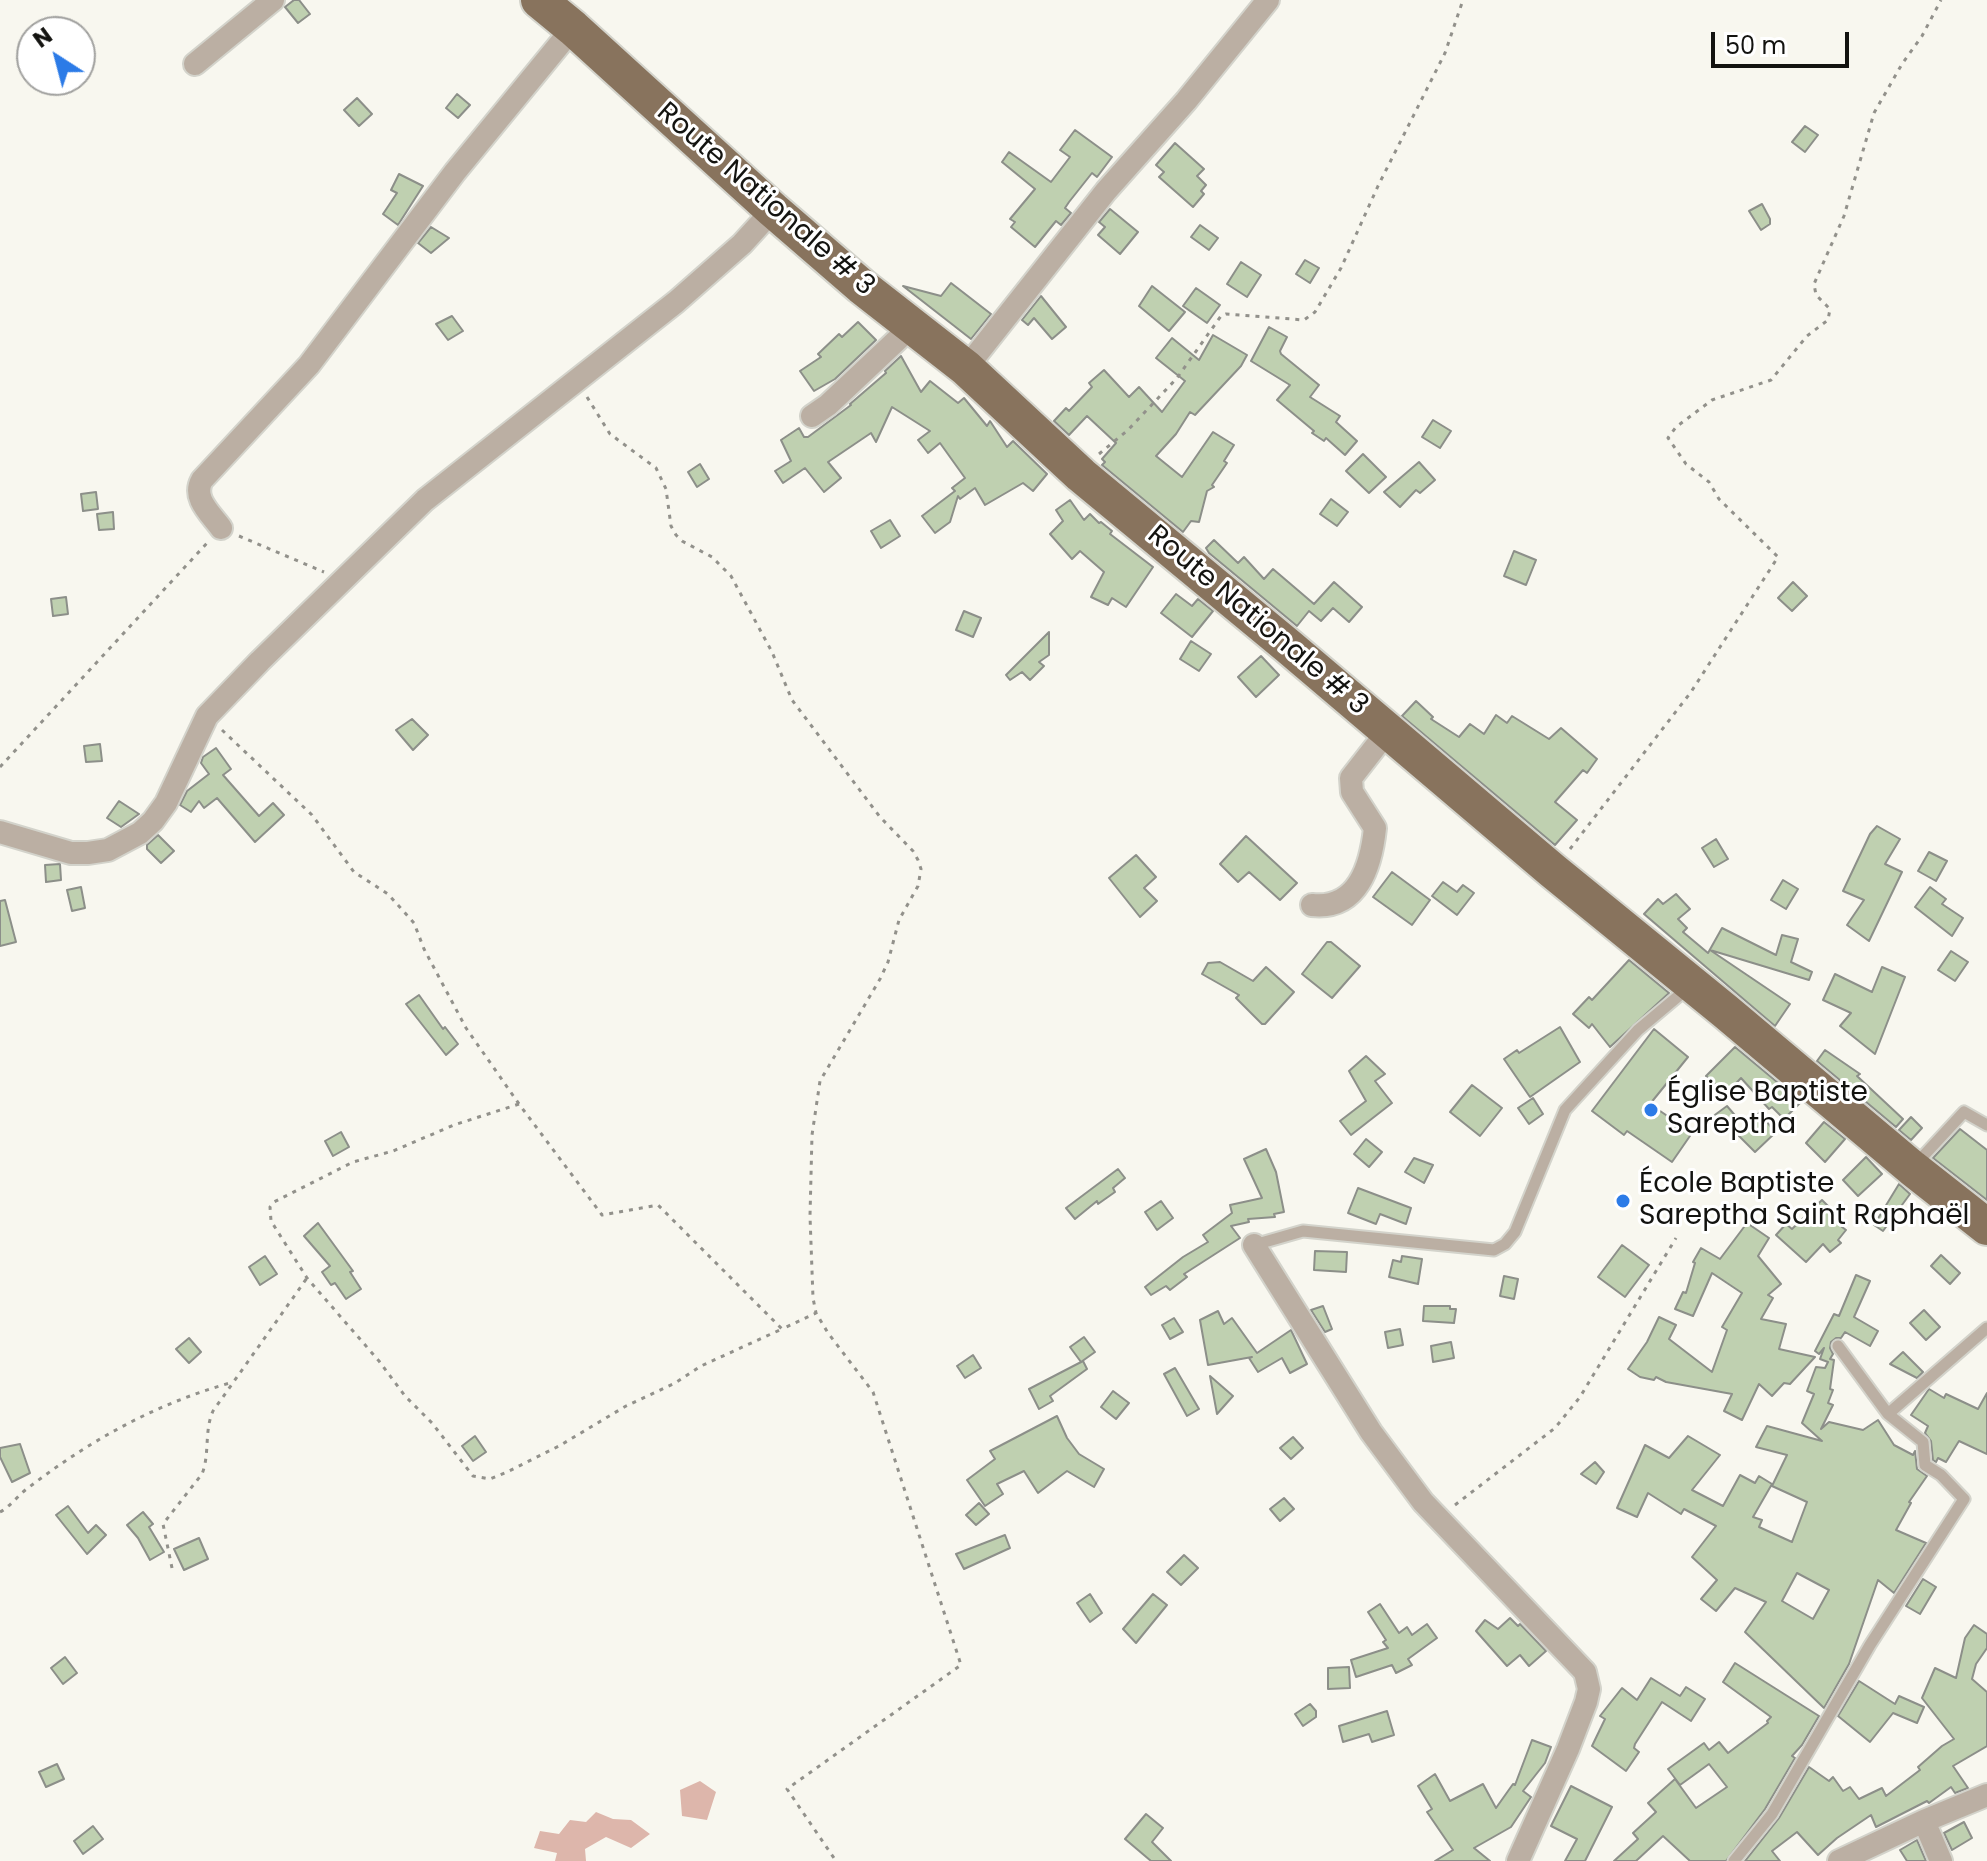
<!DOCTYPE html>
<meta charset="utf-8">
<style>
body{margin:0}
#map{position:relative;width:1987px;height:1861px;overflow:hidden;background:#f8f7ef;font-family:Poppins,sans-serif}
canvas{display:block}
.north{position:absolute;left:16px;top:16px;width:80px;height:80px;box-sizing:border-box;background:#fff;border:2px solid #a1a19f;border-radius:50%;rotate:324deg;font-size:22px;font-weight:700;line-height:32px;text-align:center;color:#131310}
.north::after{content:'';display:block;margin:auto;width:28px;height:36px;background:#2c7be7;clip-path:polygon(50% 0,100% 100%,50% 72%,0 100%)}
.scale{position:absolute;left:1711px;top:32px;width:138px;height:36px;box-sizing:border-box;border:4px solid #131310;border-top:0;padding-left:10px;font-size:24px;line-height:28px;white-space:nowrap;color:#131310;-webkit-text-stroke:6px #fff;paint-order:stroke}
</style>
<div id="map">
<canvas width="1987" height="1861"></canvas>
<div class="north">N</div>
<div class="scale">50 m</div>
</div>
<script>
const g = document.querySelector('canvas').getContext('2d');
g.lineJoin = 'round';
function fillPath(path, color) { g.fillStyle = color; g.fill(path, 'evenodd'); }
function stroke(path, color, width, dash) { g.strokeStyle = color; g.lineWidth = width; g.lineCap = dash ? 'butt' : 'round'; g.setLineDash(dash || []); g.stroke(path); }
function write(font, color, halo, rows, align = 'center') {
  g.font = font + ' Poppins,sans-serif'; g.lineWidth = 6; g.setLineDash([]); g.textBaseline = 'middle'; g.strokeStyle = halo; g.fillStyle = color; for (const [text, x, y, turn = 0] of rows) {
    g.save(); g.translate(x, y); g.rotate((+turn || 0) * Math.PI / 180); g.textAlign = isNaN(turn) ? turn : align; if (halo) g.strokeText(text, 0, 0); g.fillText(text, 0, 0); g.restore();
  }
}
fillPath(new Path2D(`
 M700,1781L716,1792L707,1820L682,1816L680,1790Z
 M596,1812L613,1819L631,1820L650,1834L631,1848L606,1837L585,1849L586,1861H555L557,1853L534,1848L540,1831L559,1834L570,1820L586,1822Z`), '#ddb6ab');
const building = new Path2D(`
 M294,0H299L310,14L298,23L285,7Z
 M457,94L470,105L458,118L446,108Z
 M357,98L372,114L359,126L344,110Z
 M1805,126L1818,135L1805,152L1792,142Z
 M1075,130L1112,157L1097,177L1092,173L1069,202L1065,208L1071,213L1061,225L1056,221L1035,247L1011,227L1015,222L1010,219L1035,189L1002,162L1009,152L1051,182L1070,157L1060,150Z
 M1175,143L1204,169L1197,176L1206,185L1201,191L1204,194L1193,207L1159,177L1164,172L1156,165Z
 M399,174L423,186L398,225L383,214L397,193L391,190Z
 M1762,204L1770,219V224L1761,230L1749,211Z
 M1110,209L1138,232L1120,254L1098,235L1105,227L1099,222Z
 M1200,225L1218,238L1209,250L1191,237Z
 M431,227L449,238L431,253L418,243Z
 M1305,260L1319,268L1310,283L1296,274Z
 M1241,262L1261,275L1247,297L1227,284Z
 M951,283L991,314L971,339L903,286L941,296Z
 M1152,286L1185,312L1169,331L1139,306Z
 M1196,288L1220,305L1207,323L1183,306Z
 M1041,296L1066,327L1052,339L1034,318L1028,325L1022,320Z
 M452,316L463,331L448,340L436,324Z
 M858,322L876,340L835,379L814,391L800,371L821,357L818,354L839,334L842,337Z
 M1269,327L1287,337L1280,351L1281,354L1319,385L1310,397L1340,416L1336,422L1357,441L1345,455L1326,438L1324,441L1312,433L1314,431L1277,400L1290,385L1251,361Z
 M1213,335L1247,355L1241,366L1195,415L1190,412L1176,434L1156,456L1182,477L1213,432L1234,445L1224,461L1227,463L1212,485L1214,487L1207,491L1199,522L1191,521L1183,532L1102,465L1105,462L1102,459L1116,443L1087,416L1069,435L1054,421L1066,408L1069,411L1092,387L1089,383L1104,370L1129,397L1139,387L1162,412L1185,381L1156,358L1172,338L1199,360Z
 M901,356L921,392L930,381L958,403L964,398L987,426L990,421L1007,447L1013,441L1047,474L1033,491L1023,483L985,505L975,488L960,499L958,496L950,522L935,533L922,516L955,491L952,488L965,478L940,443L928,453L918,440L930,431L892,407L876,442L871,433L828,462L841,478L824,492L805,468L783,483L775,471L791,461L781,440L799,428L804,437H808L851,405L850,404L886,373L885,371Z
 M1433,420L1451,431L1440,448L1422,437Z
 M1363,454L1386,477L1369,493L1346,471Z
 M1419,462L1435,480L1420,493L1416,490L1400,507L1384,492Z
 M700,464L709,479L697,487L688,472Z
 M96,492L98,509L83,511L81,494Z
 M1331,499L1348,512L1337,526L1320,514Z
 M1070,500L1084,520L1090,514L1099,523L1101,522L1112,531L1110,534L1153,567L1126,607L1112,598L1108,605L1091,597L1104,572L1080,551L1072,559L1050,534L1063,521L1056,510Z
 M113,512L114,529L99,530L97,514Z
 M890,520L900,536L881,548L871,531Z
 M1214,540L1238,563L1244,557L1264,579L1273,569L1314,604L1334,582L1362,607L1349,622L1333,608L1321,621L1309,611L1297,626L1209,553L1206,548Z
 M1514,551L1536,560L1526,585L1504,576Z
 M1793,582L1807,596L1792,611L1778,598Z
 M1176,594L1192,606L1198,599L1213,611L1192,637L1161,613Z
 M66,597L68,614L53,616L51,599Z
 M964,611L981,618L973,637L956,630Z
 M1049,632V655L1039,662L1044,666L1030,680L1022,672L1010,680L1006,675Z
 M1191,641L1211,654L1199,671L1180,659Z
 M1261,656L1279,675L1256,697L1238,677Z
 M1416,701L1433,717L1431,719L1459,737L1470,724L1484,734L1496,715L1507,723L1512,716L1549,739L1561,728L1597,759L1587,773L1583,770L1555,802L1577,820L1555,845L1402,716Z
 M412,719L428,735L413,750L396,730Z
 M100,744L102,761L86,762L84,746Z
 M216,748L231,769L223,775L259,816L273,803L284,815L255,842L217,798L204,808L199,801L191,812L180,805L187,791L209,774L201,763L203,757Z
 M119,801L139,814L121,827L107,818Z
 M1877,826L1900,839L1885,864L1902,872L1869,941L1847,925L1864,900L1843,891L1870,834Z
 M158,835L174,851L161,863L147,849V845Z
 M1246,836L1297,883L1280,900L1249,872L1238,882L1220,864Z
 M1716,839L1728,859L1714,867L1702,848Z
 M1929,852L1947,861L1936,881L1918,871Z
 M1136,855L1156,877L1144,888L1157,901L1140,917L1109,878Z
 M60,864L61,880L46,882L45,865Z
 M1392,872L1430,900L1412,925L1373,897Z
 M1783,880L1798,889L1786,909L1771,900Z
 M1443,882L1457,892L1463,885L1474,893L1457,915L1432,896Z
 M81,887L85,908L72,911L67,890Z
 M1930,887L1946,899L1942,904L1963,918L1952,936L1915,907Z
 M1676,894L1690,909L1678,919L1687,928L1683,932L1708,953L1722,928L1776,955L1782,935L1798,939L1791,962L1812,972L1809,980L1710,950L1790,1004L1775,1026L1644,914L1658,899L1663,904Z
 M5,900L16,942L0,946V901Z
 M1327,942H1331L1360,966L1332,998L1302,974Z
 M1951,951L1968,962L1955,981L1938,970Z
 M1629,960L1669,993L1610,1047L1592,1024L1589,1028L1573,1014L1589,997L1592,1000Z
 M1220,962L1253,981L1266,967L1294,992L1265,1024H1262L1236,998L1239,995L1202,974L1208,963Z
 M1882,967L1905,977L1875,1054L1840,1026L1851,1013L1823,1000L1835,974L1872,992Z
 M419,995L443,1029L445,1027L458,1044L446,1055L406,1004Z
 M1560,1027L1580,1062L1530,1097L1504,1059L1517,1050L1519,1053Z
 M1654,1029L1688,1057L1650,1104L1692,1133L1672,1162L1627,1131L1624,1135L1592,1111Z
 M1735,1047L1801,1102L1784,1119L1772,1107L1769,1109L1741,1078L1726,1094L1706,1076Z
 M1825,1050L1860,1074L1857,1076L1903,1119L1896,1127L1817,1061Z
 M1366,1056L1385,1074L1375,1081L1392,1103L1351,1135L1340,1121L1366,1101L1349,1071Z
 M1472,1085L1502,1108L1480,1136L1450,1112Z
 M1533,1098L1543,1114L1529,1124L1518,1108Z
 M1727,1106L1739,1120L1723,1132L1712,1117Z
 M1760,1112L1775,1133L1755,1152L1737,1134Z
 M1911,1117L1922,1128L1911,1140L1899,1130Z
 M1824,1122L1845,1139L1825,1162L1806,1143Z
 M1960,1129L1987,1150V1200L1933,1158Z
 M341,1132L349,1147L333,1156L325,1141Z
 M1366,1139L1382,1152L1369,1167L1354,1154Z
 M1266,1149L1276,1172L1284,1212L1274,1214L1275,1217L1248,1219L1249,1222L1231,1226L1240,1238L1184,1274L1187,1277L1170,1290L1166,1286L1151,1295L1145,1287L1183,1257L1208,1242L1203,1235L1232,1213L1230,1205L1262,1198L1244,1159Z
 M1866,1157L1882,1174L1858,1196L1843,1180Z
 M1414,1158L1433,1165L1424,1183L1405,1172Z
 M1118,1169L1125,1178L1113,1188L1115,1192L1098,1204L1097,1201L1075,1219L1066,1208Z
 M1899,1184L1910,1194L1883,1231L1874,1225Z
 M1358,1188L1411,1208L1406,1224L1380,1214L1376,1224L1348,1213Z
 M1822,1200L1845,1223L1842,1227L1846,1230L1838,1240L1841,1243L1830,1252L1823,1244L1806,1262L1776,1235L1786,1224L1792,1229Z
 M1161,1201L1173,1218L1157,1230L1145,1212Z
 M318,1223L353,1271L350,1272L361,1289L346,1299L335,1283L331,1285L322,1272L330,1266L304,1236Z
 M1747,1223L1769,1238L1758,1256L1781,1284L1768,1295L1773,1298L1761,1319L1786,1324L1779,1349L1815,1357L1790,1384L1784,1383L1772,1396L1759,1384L1742,1420L1724,1411L1732,1394L1666,1382L1656,1377L1654,1380L1640,1377L1628,1369L1647,1342L1659,1317L1676,1325L1669,1339L1712,1372L1727,1330L1722,1327L1742,1293L1712,1273L1693,1316L1675,1309L1683,1292L1686,1293L1695,1263L1693,1262L1701,1248L1720,1259Z
 M1622,1245L1649,1265L1625,1297L1598,1277Z
 M1315,1251L1347,1252L1346,1272L1314,1270Z
 M1941,1255L1960,1273L1950,1284L1931,1266Z
 M265,1256L277,1274L260,1285L249,1267Z
 M1402,1256L1422,1259L1418,1284L1389,1277L1393,1260L1401,1262Z
 M1856,1275L1870,1281L1854,1317L1878,1331L1870,1346L1845,1332L1841,1338H1836L1831,1342L1830,1348L1833,1354L1830,1359L1834,1360L1830,1389L1833,1390L1828,1403L1833,1405L1821,1429L1829,1422L1863,1430L1878,1420L1894,1445L1913,1455L1915,1451L1917,1469L1927,1476L1909,1502L1911,1503L1896,1530L1926,1543L1894,1593L1878,1580L1849,1664L1824,1708L1745,1632L1766,1602L1735,1588L1716,1611L1701,1599L1717,1580L1692,1557L1716,1526L1684,1509L1681,1514L1648,1493L1637,1517L1617,1508L1645,1445L1669,1458L1688,1436L1720,1455L1692,1490L1723,1506L1740,1475L1755,1483L1759,1476L1772,1484L1753,1517L1762,1520L1759,1527L1792,1542L1807,1502L1772,1486L1787,1455L1756,1447L1767,1426L1822,1441L1802,1423L1814,1394L1807,1391L1816,1367L1825,1368L1828,1362L1820,1359L1824,1348L1819,1354L1815,1351L1834,1314L1839,1316ZM1797,1573L1829,1590L1813,1619L1782,1601Z
 M1504,1276L1518,1279L1514,1299L1500,1296Z
 M1323,1306L1332,1329L1325,1332L1311,1310Z
 M1424,1306H1450V1309H1456L1454,1323L1423,1321Z
 M1924,1310L1940,1327L1926,1340L1910,1323Z
 M1218,1311L1224,1324L1232,1318L1257,1353L1291,1330L1307,1364L1290,1373L1282,1358L1258,1372L1249,1358L1252,1357L1208,1365L1200,1320Z
 M1174,1318L1183,1332L1170,1339L1162,1325Z
 M1400,1329L1403,1345L1388,1348L1385,1332Z
 M1084,1337L1095,1352L1081,1362L1070,1347Z
 M189,1338L201,1352L189,1363L176,1349Z
 M1451,1342L1454,1358L1433,1362L1431,1346Z
 M1903,1352L1923,1372L1917,1378L1890,1364Z
 M973,1355L981,1368L965,1378L957,1366Z
 M1083,1361L1087,1369L1050,1396L1053,1401L1039,1409L1029,1389Z
 M1175,1368L1199,1409L1187,1416L1164,1374Z
 M1210,1376L1233,1396L1217,1414Z
 M1929,1389L1944,1398L1946,1394L1978,1409L1987,1393V1454L1959,1441L1946,1462L1938,1458L1936,1462L1933,1460L1931,1441L1925,1433L1928,1426L1911,1415Z
 M1113,1391L1129,1403L1116,1419L1101,1407Z
 M1057,1416L1067,1438L1079,1454L1104,1469L1094,1487L1067,1471L1038,1493L1024,1471L997,1484L1003,1494L985,1506L967,1480L995,1459L990,1451Z
 M475,1436L486,1452L473,1461L462,1446Z
 M1293,1437L1303,1448L1291,1459L1280,1448Z
 M20,1444L30,1473L12,1482L0,1457V1448Z
 M1595,1462L1604,1472L1596,1484L1581,1474Z
 M1284,1498L1294,1509L1280,1521L1270,1509Z
 M979,1503L989,1514L976,1525L966,1515Z
 M68,1506L88,1533L96,1525L106,1535L87,1554L56,1515Z
 M143,1512L153,1524L149,1527L164,1552L150,1560L138,1538L127,1525Z
 M1005,1535L1010,1548L964,1569L956,1554Z
 M199,1538L208,1559L184,1570L174,1549Z
 M1184,1555L1198,1568L1181,1585L1167,1572Z
 M1923,1579L1936,1587L1920,1614L1906,1606Z
 M1090,1594L1102,1613L1090,1622L1077,1603Z
 M1153,1594L1167,1605L1136,1643L1123,1629Z
 M1380,1604L1399,1633L1407,1627L1412,1635L1427,1624L1437,1638L1408,1659L1412,1665L1396,1673L1392,1665L1356,1677L1351,1660L1388,1648L1383,1642L1386,1640L1368,1612Z
 M1510,1618L1518,1626L1520,1624L1546,1651L1529,1666L1520,1655L1507,1666L1476,1631L1485,1620L1498,1629Z
 M1974,1625L1987,1634V1648L1976,1664L1972,1679L1987,1692V1746L1953,1766L1968,1788L1955,1793L1951,1787L1929,1803L1927,1801L1876,1827L1871,1815L1837,1838L1818,1855L1797,1832L1772,1851L1780,1861H1745L1779,1818L1809,1767L1829,1781L1833,1777L1843,1791L1850,1787L1859,1799L1882,1788L1886,1796L1920,1770L1918,1767L1942,1746L1954,1739L1922,1698L1935,1668L1956,1678L1965,1638Z
 M65,1657L77,1673L63,1684L51,1668Z
 M1735,1663L1819,1716L1802,1745L1792,1756L1795,1758L1765,1809L1726,1861H1690L1663,1836L1636,1861H1614L1638,1839L1633,1833L1656,1812L1648,1803L1675,1779L1696,1808L1727,1787L1709,1764L1680,1785L1668,1769L1704,1743L1709,1750L1719,1742L1728,1753L1768,1723L1767,1721L1771,1717L1723,1682Z
 M1349,1667L1350,1688L1328,1689V1668Z
 M1651,1678L1680,1696L1686,1687L1705,1699L1691,1721L1662,1702L1635,1744L1634,1748L1639,1752L1626,1771L1592,1746L1605,1719L1600,1716L1622,1688L1637,1700Z
 M1859,1681L1895,1704L1899,1696L1924,1707L1917,1723L1893,1713L1870,1742L1838,1716Z
 M1310,1704L1316,1711V1717L1303,1726L1295,1714Z
 M1387,1711L1394,1735L1372,1742L1369,1734L1343,1742L1339,1726Z
 M1532,1740L1551,1747L1545,1763L1523,1791L1531,1797L1511,1827L1474,1848L1490,1861H1435L1453,1850L1427,1812L1432,1809L1418,1786L1435,1774L1450,1801L1483,1784L1496,1808L1513,1784L1515,1785Z
 M57,1764L64,1779L46,1787L39,1772Z
 M1571,1786L1612,1807L1585,1861H1565L1577,1839L1551,1826Z
 M1146,1814L1163,1828L1152,1842L1171,1861H1151L1125,1839Z
 M1964,1822L1972,1838L1952,1850L1944,1833Z
 M93,1826L103,1839L83,1854L74,1841Z
 M1917,1840L1926,1861H1907L1900,1850Z`);
fillPath(building, '#bfd0b0');
stroke(building, '#8c8f89', 2);
const service = new Path2D(`
 M1915,1165L1964,1112L1987,1125
 M1254,1245L1303,1231L1494,1250L1505,1244L1515,1232L1565,1110L1638,1030L1688,988
 M1888,1414L1987,1328
 M1734,1861L1772,1814L1870,1645L1964,1499L1941,1475L1925,1465L1923,1442L1888,1414L1838,1346`);
const minor = new Path2D(`
 M195,64L273,0
 M966,368L1106,191L1186,101L1268,0
 M812,416L828,405L912,326
 M221,528C210,513 192,498 202,480L309,365L455,172L573,28
 M0,832L71,853H88L108,850L140,833L153,821L166,803L207,716L260,661L425,500L676,302L742,244L773,210
 M1312,905C1358,910 1371,866 1375,828L1352,792L1351,778L1387,732
 M1254,1245L1371,1432L1423,1502L1585,1672L1589,1689L1586,1702L1568,1749L1518,1861
 M1924,1821L1941,1861
 M1839,1861L1924,1821L1987,1795`);
const primary = new Path2D(`
 M539,0L573,28L773,210L861,286L966,368L1081,475L1289,647L1553,871L1725,1011L1912,1168L1987,1227`);
stroke(service, '#d3d3cb', 15);
stroke(minor, '#d3d3cb', 26);
stroke(primary, '#d3d3cb', 40);
stroke(new Path2D(`
 M587,397L610,434L656,468L666,489L671,526L676,535L682,541L712,557L731,576L772,652L792,700L880,817L913,851L918,860L921,869L918,886L899,920L888,962L880,979L820,1081L812,1135L810,1216L813,1298L816,1313L828,1333L873,1392L961,1665L787,1789L836,1861
 M1099,454L1128,430L1177,378L1221,316L1226,314L1304,320L1315,312L1341,268L1378,186L1445,53L1463,0
 M239,536L324,572
 M222,730L312,815L354,872L388,894L414,923L424,949L466,1028L519,1104L602,1215L658,1205L782,1329L816,1313
 M0,767L208,542
 M1570,849L1691,692L1778,557L1719,499L1709,482L1686,464L1668,438L1676,427L1712,400L1771,380L1807,336L1828,320L1830,309L1816,295L1814,284L1844,216L1874,113L1902,64L1922,36L1941,0
 M519,1104L454,1125L393,1151L353,1162L274,1202L270,1207L271,1221L307,1278L379,1361L405,1396L432,1423L473,1476L490,1479L507,1472L559,1446L626,1406L675,1383L701,1366L782,1329
 M1455,1505L1555,1428L1580,1397L1676,1238
 M0,1512C11,1506 18,1495 28,1488C89,1441 155,1404 230,1383
 M172,1568L163,1524L202,1474C210,1454 204,1431 213,1411L307,1278`), '#92918b', 3, [4, 6]);
stroke(service, '#bbafa3', 11);
stroke(minor, '#bbafa3', 22);
stroke(primary, '#88735d', 36);
for (const [x, y, r, color] of [
 [1651,1110,8,"#2c7be7"],
 [1623,1201,8,"#2c7be7"]
]) { const dot = new Path2D(); dot.arc(x, y, r, 0, 2 * Math.PI); g.fillStyle = color; g.fill(dot); stroke(dot, '#fff', 3); }
write('28px', '#131310', '#fff', [
 ["Route Nationale # 3",765,200,41],
 ["Route Nationale # 3",1257,621,40]
]);
write('28px', '#131310', '#fff', [
 ["Église Baptiste",1667,1094],
 ["Sareptha",1667,1126],
 ["École Baptiste",1639,1185],
 ["Sareptha Saint Raphaël",1639,1217]
], 'left');
</script>
